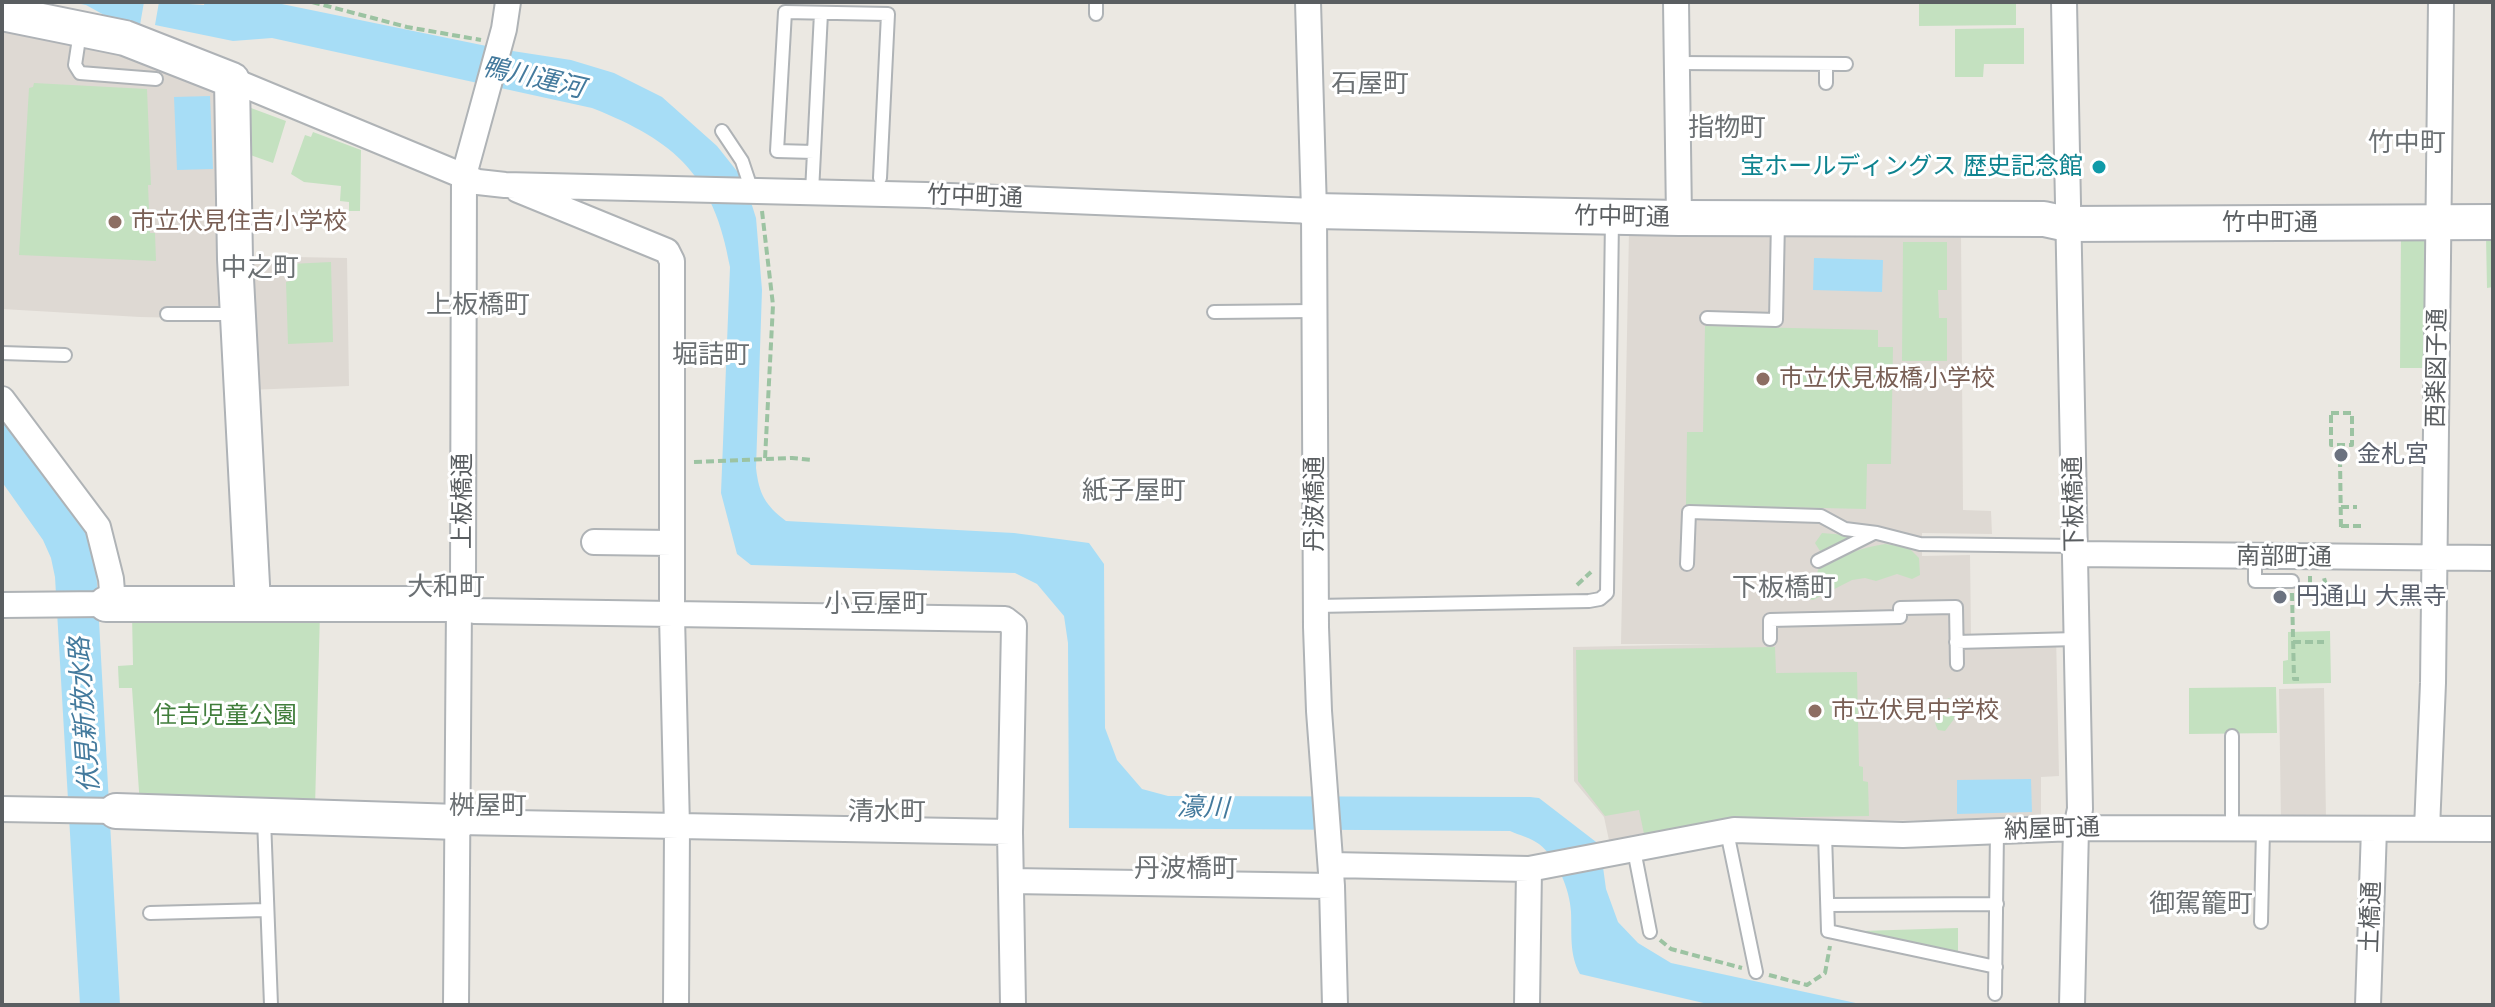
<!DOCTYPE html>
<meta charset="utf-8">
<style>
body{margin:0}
#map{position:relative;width:2495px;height:1007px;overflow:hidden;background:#ebe8e2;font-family:Inter,sans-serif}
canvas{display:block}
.frame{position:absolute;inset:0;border:4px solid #5a5e61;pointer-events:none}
</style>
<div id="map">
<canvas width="2495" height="1007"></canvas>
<div class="frame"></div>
</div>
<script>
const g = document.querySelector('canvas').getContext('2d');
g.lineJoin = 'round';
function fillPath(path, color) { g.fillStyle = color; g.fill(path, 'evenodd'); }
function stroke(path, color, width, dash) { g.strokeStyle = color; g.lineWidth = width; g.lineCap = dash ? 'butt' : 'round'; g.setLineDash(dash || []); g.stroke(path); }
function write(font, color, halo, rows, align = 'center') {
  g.font = font + ' Inter,"Noto Sans JP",sans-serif'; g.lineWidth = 6; g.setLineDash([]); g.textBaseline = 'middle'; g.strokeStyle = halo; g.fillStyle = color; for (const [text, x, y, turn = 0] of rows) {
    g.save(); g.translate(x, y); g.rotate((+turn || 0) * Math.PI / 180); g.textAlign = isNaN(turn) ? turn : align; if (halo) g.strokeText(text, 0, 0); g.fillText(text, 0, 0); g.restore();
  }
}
fillPath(new Path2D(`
 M2,23L114,48L222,87L231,319L140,317L2,309Z
 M1629,231L1961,233L1963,510L1991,511L1992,534L1922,533V556L1970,555L1971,635L2056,634L2059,776L2041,777V820L1738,821L1610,845L1604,817L1574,781L1573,647L1718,644H1621Z
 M243,256L347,258L349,386L248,390Z
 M2324,688L2326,820H2281L2279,689Z`), '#ded9d3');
fillPath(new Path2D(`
 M1919,2H2016V25L1919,26Z
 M2024,28V64H1984L1983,77H1955V29Z
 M34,83L147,89L151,185H148L150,233H155L156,261L19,255L29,88L33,87Z
 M251,108L286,121L273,163L239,151L245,109Z
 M313,132L361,150L360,211H349V202L340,201L341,186L304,182L291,174L305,135L311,137Z
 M2401,232H2418L2428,241L2427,368H2400Z
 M2486,236H2493V287L2487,288Z
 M1903,242H1947V290H1938L1939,318H1947V361H1902Z
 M331,262L333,342L288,344L286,282L290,281V264Z
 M1705,326L1878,330V347H1893L1891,464H1867L1866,509L1686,505L1687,432H1703Z
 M1822,533L1858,536L1820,551L1815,543Z
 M1885,544L1908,547L1919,558L1920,575L1912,579L1897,574L1876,581L1865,578L1852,580L1813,600L1809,599L1819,567C1838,556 1864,547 1885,544Z
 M320,611L315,808L140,806L132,688H119L118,666L133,665L132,614Z
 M2330,631L2331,683L2283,684V661L2288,660V632Z
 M1775,647L1776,673L1857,672L1859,766L1863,767V781L1868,782L1869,816L1738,818L1644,834L1639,810L1605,816L1578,781L1576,650Z
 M2276,687L2277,733L2189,734V688Z
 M1949,698L1955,703L1954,719L1945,731L1938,730C1931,716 1936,705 1949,698Z
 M1958,928V952L1861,931Z`), '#c4e1c0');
fillPath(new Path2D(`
 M71,2H144L140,25L115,21L86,5Z
 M159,2L204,5L205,2H272L506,50L571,60L614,73L662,97L717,146L744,180L756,218L762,290L756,468C759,494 765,505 786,521L1014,533L1089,543L1104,564L1105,728L1117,760L1142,789L1168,796L1530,797L1539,798L1600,845L1606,889L1618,922L1638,943L1671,963L1865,1005H1712L1580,974C1569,954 1572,934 1571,912C1570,890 1557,858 1539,844C1531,838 1519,835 1510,831L1069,828L1068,643L1064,616L1037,584L1015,573L751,565L737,554L721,493L730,267C714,176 676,141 592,108L272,38L233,41L155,25Z
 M210,96L213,169L177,170L174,97Z
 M1814,258L1883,260L1882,292L1813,290Z
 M2,414L84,528L96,566L120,1005H80L55,577L51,558L43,540L2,482Z
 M2031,779L2032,812L1957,814V780Z`), '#a7ddf6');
const lane = new Path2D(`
 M1096,14V2
 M80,32L75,65L80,73L156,79
 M1677,63L1846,64
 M1826,83V64
 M722,131L742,161L752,191
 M814,152L777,151L785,12L888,14L880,178
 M812,192L821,13
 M1214,312L1314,311
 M167,314H235
 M1707,318L1776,320L1778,221
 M2,353L65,355
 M2255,557V581H2292
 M1818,561L1872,534
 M1687,564L1689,512L1821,516L1845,529L1877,533L1920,544L2075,546
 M1316,606L1589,601L1600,599L1607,593L1612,218
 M1770,639V620L1900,617V608L1956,607L1957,664
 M1956,642L2077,639
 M2232,736V829
 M264,819L271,1005
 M1727,832L1756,972
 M1825,834L1828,931L1996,967
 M1634,850L1650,932
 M1828,905L1997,904
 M150,913L266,910
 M2261,922L2263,829
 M1995,994L1997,831`);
const street = new Path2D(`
 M1308,2L1314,211L1316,627L1319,711L1332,886L1335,1005
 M1676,2L1679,218
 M2064,2L2080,809L2076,828L2072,1005
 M232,80L478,182L505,185L926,195L1314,211
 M518,190L667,251L672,261V616L677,827L676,1005
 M2,399L98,527L111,579L113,604
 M594,542L672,543
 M2075,554L2493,558
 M459,604L474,611L1005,619L1014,626L1010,832L1013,1005
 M2,605L106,604
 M2,809L116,811
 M458,822L1010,832
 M2427,829L2433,683L2441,2
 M1331,865L1529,869L1734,830L1903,835L2076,828L2493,829
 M1011,881L1332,886
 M456,1005L459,604L463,584L464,175L504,29L508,2
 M1527,1005L1529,869
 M2368,1005L2374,829`);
const secondary = new Path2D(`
 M2,13L125,38L232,80L235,259L253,604
 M1314,211L1679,218L2044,219L2067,224L2493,222
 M106,604H459
 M116,811L458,822`);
stroke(lane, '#afb3b6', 16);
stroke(street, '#afb3b6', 28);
stroke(secondary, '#aeb2b6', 38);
stroke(new Path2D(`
 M312,2L407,27L481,40
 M762,211L773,305L765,459
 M2331,413H2352V445H2331Z
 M2340,459L2341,529
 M694,462L792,458L812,460
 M2341,507H2357
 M2341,526H2361
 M2310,576V585H2326L2324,578
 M1577,585L1591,572
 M2292,593L2294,679H2299
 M2293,642H2324
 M1660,940L1671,949L1742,968
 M1769,975L1807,985L1825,973L1830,946`), '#9cc3a2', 4, [8, 4]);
stroke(lane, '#fff', 12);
stroke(street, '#fff', 24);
stroke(secondary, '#fff', 34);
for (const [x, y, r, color] of [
 [2099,167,8,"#0f9aa8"],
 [115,222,8,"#8d6e63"],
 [1763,379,8,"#8d6e63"],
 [2341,455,8,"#6b7280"],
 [2280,597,8,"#6b7280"],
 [1815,711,8,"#8d6e63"]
]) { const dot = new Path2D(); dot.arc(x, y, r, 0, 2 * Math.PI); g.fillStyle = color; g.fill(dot); stroke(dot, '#fff', 3); }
write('24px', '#0d838f', '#fff', [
 ["宝ホールディングス 歴史記念館",2083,167]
], 'right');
write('24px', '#5a5e61', '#fff', [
 ["竹中町通",975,197,2],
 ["竹中町通",1622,217,1],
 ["竹中町通",2270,223],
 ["西楽図子通",2437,368,-89],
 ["上板橋通",463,501,-90],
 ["丹波橋通",1315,504,-90],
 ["下板橋通",2074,504,-91],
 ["南部町通",2284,557,1],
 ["納屋町通",2052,829,-2],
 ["土橋通",2371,917,-88]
]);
write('24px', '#785e54', '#fff', [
 ["市立伏見住吉小学校",131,222],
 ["市立伏見板橋小学校",1779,379],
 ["市立伏見中学校",1831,711]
], 'left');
write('24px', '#5b616d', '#fff', [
 ["金札宮",2357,455],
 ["円通山 大黒寺",2296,597]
], 'left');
write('24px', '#417e3c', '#fff', [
 ["住吉児童公園",225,716]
]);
write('italic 26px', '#447a9d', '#fff', [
 ["鴨川運河",533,78,13],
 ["伏見新放水路",85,715,-94],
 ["濠川",1203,808,2]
]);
write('26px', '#6b7073', '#fff', [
 ["石屋町",1370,84],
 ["指物町",1727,128],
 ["竹中町",2407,143],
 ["中之町",260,268],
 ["上板橋町",478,305],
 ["堀詰町",711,355],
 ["紙子屋町",1134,491],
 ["大和町",446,587],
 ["下板橋町",1784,588],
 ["小豆屋町",876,604],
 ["桝屋町",488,806],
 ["清水町",887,812],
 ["丹波橋町",1186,869],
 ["御駕籠町",2201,904]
]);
</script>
